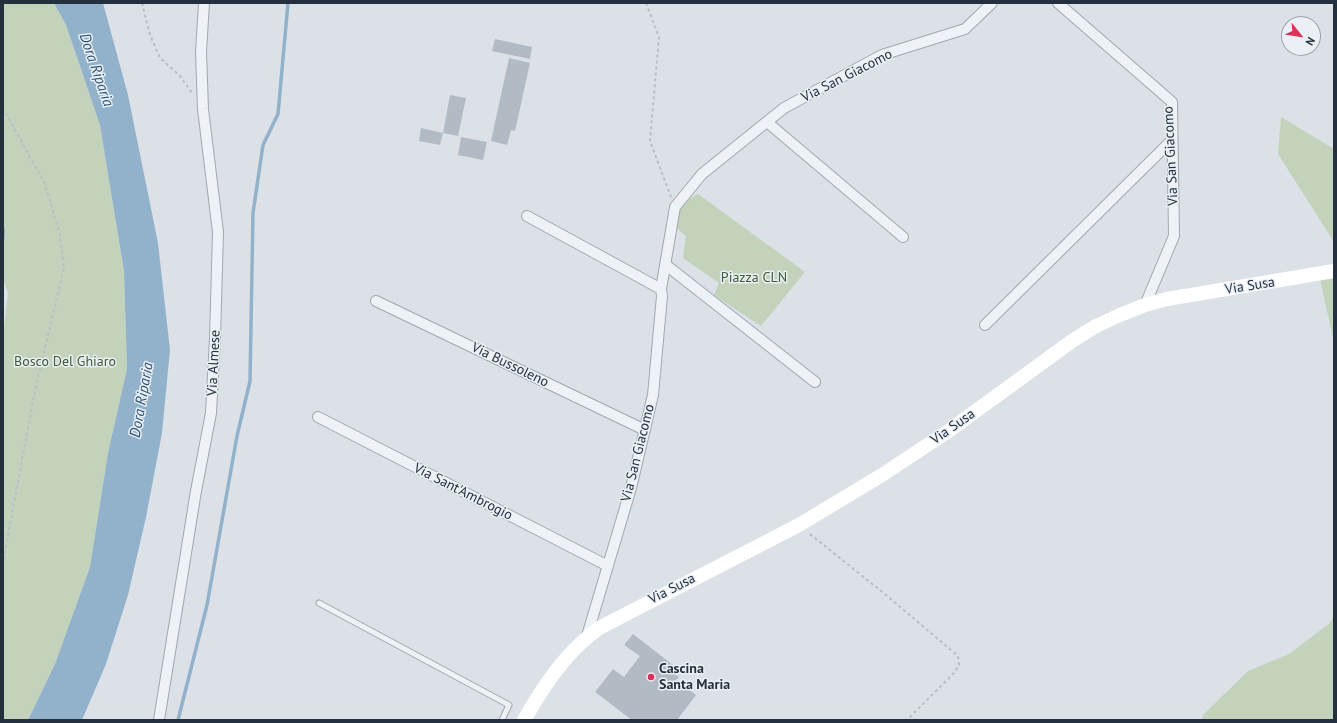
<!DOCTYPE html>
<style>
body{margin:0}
#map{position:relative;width:1337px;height:723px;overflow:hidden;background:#dbe1e7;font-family:"PT Sans",sans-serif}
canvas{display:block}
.frame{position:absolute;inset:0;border:4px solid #24303e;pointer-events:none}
.north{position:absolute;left:1281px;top:16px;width:40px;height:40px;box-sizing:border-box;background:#eaf0f5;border:1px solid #9ba3ac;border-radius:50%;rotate:120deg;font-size:11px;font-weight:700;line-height:16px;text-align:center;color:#24303e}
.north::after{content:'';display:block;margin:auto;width:14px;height:18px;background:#db3259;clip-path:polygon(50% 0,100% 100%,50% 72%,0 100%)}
</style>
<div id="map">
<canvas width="1337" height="723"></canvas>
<div class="frame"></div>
<div class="north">N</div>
</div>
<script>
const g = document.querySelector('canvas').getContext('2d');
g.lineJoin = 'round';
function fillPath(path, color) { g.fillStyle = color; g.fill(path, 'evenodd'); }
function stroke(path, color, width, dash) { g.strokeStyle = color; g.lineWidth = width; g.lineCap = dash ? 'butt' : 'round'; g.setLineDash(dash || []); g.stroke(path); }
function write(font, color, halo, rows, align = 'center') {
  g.font = font + ' "PT Sans",sans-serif'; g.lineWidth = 3; g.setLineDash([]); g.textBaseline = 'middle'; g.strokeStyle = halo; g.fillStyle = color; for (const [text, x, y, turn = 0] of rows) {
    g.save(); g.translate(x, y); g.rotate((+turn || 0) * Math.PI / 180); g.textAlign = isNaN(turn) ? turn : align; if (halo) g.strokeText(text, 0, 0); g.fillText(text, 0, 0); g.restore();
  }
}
fillPath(new Path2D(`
 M3,3H54L66,25L100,125L124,271L127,369L108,453L90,567L55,664L28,720H3V336L8,293L3,279Z
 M1281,117L1334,149V242L1278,154Z
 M698,194L805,272L761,326L714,295L719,283L683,258L686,236L672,224L675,207Z
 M1334,271V343L1319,275Z
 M1334,615V720H1202L1203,715L1248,671L1289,654L1330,623Z`), '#c3d2bb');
fillPath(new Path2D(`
 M54,3H103L128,95L158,243L170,350L162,433L146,517L128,595L106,664L82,720H28L55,664L90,567L108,453L127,369L124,271L100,125L66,25Z`), '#92b2cb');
stroke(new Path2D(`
 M3,229V238
 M178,720L207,605L237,436L250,381L253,213L263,145L278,114L288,3`), '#92b2cb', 3.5);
fillPath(new Path2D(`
 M495,39L532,47L530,59L492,51Z
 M509,58L530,63L515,131L511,130L507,145L491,141Z
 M450,95L466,98L458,136L443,133Z
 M421,128L443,133L440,145L419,141Z
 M461,137L487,142L483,160L458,155Z
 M633,634L677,668L672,672L679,677L676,680L696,695L677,720H632L595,692L613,669L624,677L640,656L624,645Z`), '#b2bac4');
const service = new Path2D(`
 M319,603L509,705L502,720`);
const minor = new Path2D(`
 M1058,3L1172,102L1174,236L1145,305
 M767,122L903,237
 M527,216L661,289
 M666,265L815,382
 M376,301L645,430
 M985,325L1172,140
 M318,417L608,566
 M587,636L631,488L653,395L662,296L661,289L675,207L702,174L784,108L882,55L965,29L992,3
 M159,720L196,491L211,413L215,338L218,232L203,109L201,52L204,3`);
stroke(service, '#a0a8b1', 7);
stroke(minor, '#a0a8b1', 12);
stroke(new Path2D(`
 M142,3L150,35L160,58L180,76L192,93
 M646,3L659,37L650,141L671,197
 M3,108L45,184L60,235L64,268L35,390L3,563
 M810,534L886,595L958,656L959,665L954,673L907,720`), '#b9bfc5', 2, [3, 3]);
stroke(service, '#eef1f5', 5);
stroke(minor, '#eef1f5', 10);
stroke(new Path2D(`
 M524,720C545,684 567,650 601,627L799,525L882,475L947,432L1072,341L1096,326L1120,315L1145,305L1167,299L1334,271`), '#fff', 14);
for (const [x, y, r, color] of [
 [651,677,4,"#db3259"]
]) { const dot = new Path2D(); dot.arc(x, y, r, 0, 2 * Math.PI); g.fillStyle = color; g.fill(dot); stroke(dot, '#eaf0f5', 1.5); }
write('14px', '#24303e', '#eaf0f5', [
 ["Via San Giacomo",847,76,-27],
 ["Via San Giacomo",1171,156,-93],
 ["Via Susa",1250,286,-9],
 ["Via Almese",214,363,-87],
 ["Via Bussoleno",510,365,26],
 ["Via Susa",953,427,-35],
 ["Via San Giacomo",638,453,-76],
 ["Via Sant'Ambrogio",463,492,27],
 ["Via Susa",672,589,-27]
]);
write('14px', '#3b5b30', '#eaf0f5', [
 ["Piazza CLN",754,278],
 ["Bosco Del Ghiaro",65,362]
]);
write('bold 14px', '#24303e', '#eaf0f5', [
 ["Cascina",659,669],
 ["Santa Maria",659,685]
], 'left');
write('italic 15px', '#2a5276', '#eaf0f5', [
 ["Dora Riparia",96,70,71],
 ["Dora Riparia",142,400,-80]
]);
</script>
